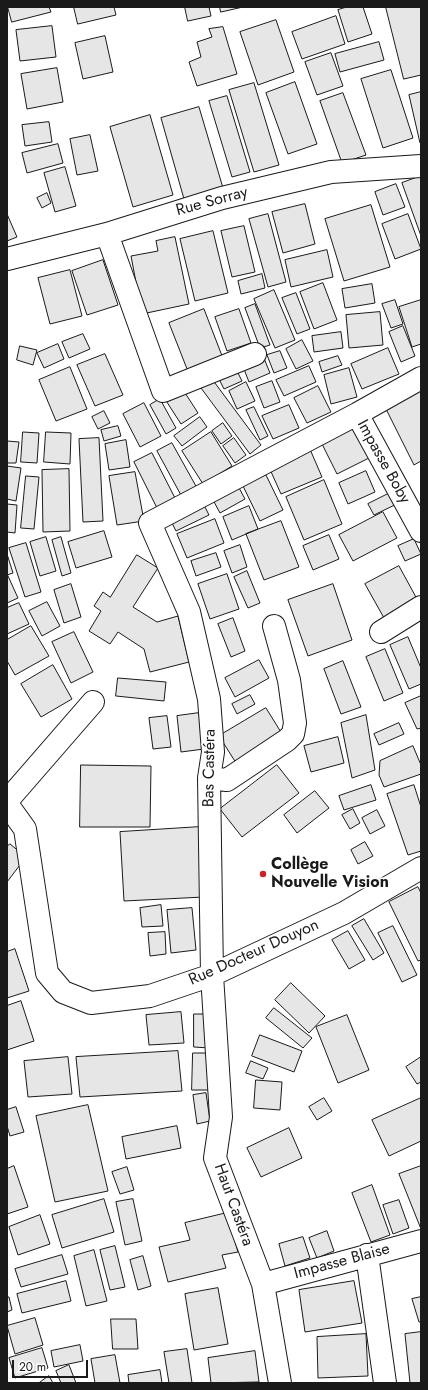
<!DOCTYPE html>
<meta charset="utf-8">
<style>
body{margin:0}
#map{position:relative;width:428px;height:1390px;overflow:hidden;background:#fff;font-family:Jost,sans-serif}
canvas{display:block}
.frame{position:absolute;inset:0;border:8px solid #1a1a1a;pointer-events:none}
.scale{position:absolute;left:12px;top:1360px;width:76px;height:18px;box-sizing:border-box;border:2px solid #1a1a1a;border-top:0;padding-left:5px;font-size:12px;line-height:14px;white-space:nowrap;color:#1a1a1a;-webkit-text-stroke:3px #fff;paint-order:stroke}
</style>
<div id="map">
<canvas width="428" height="1390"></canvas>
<div class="frame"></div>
<div class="scale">20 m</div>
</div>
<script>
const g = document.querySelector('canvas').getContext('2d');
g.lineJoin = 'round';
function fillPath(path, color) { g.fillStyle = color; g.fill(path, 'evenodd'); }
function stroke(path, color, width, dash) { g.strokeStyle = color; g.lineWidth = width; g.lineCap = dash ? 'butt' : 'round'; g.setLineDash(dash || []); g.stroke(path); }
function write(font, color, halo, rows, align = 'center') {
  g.font = font + ' Jost,sans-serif'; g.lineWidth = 3; g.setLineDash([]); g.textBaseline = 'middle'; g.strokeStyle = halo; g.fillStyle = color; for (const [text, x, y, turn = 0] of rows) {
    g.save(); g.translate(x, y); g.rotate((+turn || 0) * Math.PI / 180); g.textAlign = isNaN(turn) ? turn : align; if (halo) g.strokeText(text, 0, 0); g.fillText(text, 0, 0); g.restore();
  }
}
const building = new Path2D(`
 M8,7H49L51,12L12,22Z
 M74,7H114L116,15L78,24Z
 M185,7H209L211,16L188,21Z
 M220,7H243L221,12Z
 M347,7H363L372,34L348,42L338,10Z
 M386,7H421V75L404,79Z
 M336,16L345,44L302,59L292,32Z
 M276,20L294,72L258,85L240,32Z
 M52,26L56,57L20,61L16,30Z
 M223,27L237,74L197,86L189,62L201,57L197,42L212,37L209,29Z
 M105,36L113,72L83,79L75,43Z
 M379,42L384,60L340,72L335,54Z
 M331,53L343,86L317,95L305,62Z
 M57,68L63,102L27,109L21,74Z
 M391,70L413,138L383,148L361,79Z
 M295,82L317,144L288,154L266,93Z
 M254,83L279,165L254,172L229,90Z
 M421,92V142L420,143L409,95Z
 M343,93L366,155L342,163L320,101Z
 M227,96L250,172L232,177L209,101Z
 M199,107L223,188L184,199L161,118Z
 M150,115L173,195L133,207L110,127Z
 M49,122L52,142L25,146L22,125Z
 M90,135L98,171L77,175L70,139Z
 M58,144L63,163L27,173L22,153Z
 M65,167L76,206L55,212L44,173Z
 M421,176V236L402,183Z
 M396,184L405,207L383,215L375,192Z
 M47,193L51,203L42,208L37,198Z
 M305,204L315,244L283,253L272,212Z
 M371,205L390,267L344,281L325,219Z
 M7,214L17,237L7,241Z
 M268,214L286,282L268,287L249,219Z
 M408,214L421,249L395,259L382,224Z
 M244,226L255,272L232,277L221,231Z
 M213,231L228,293L195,301L180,239Z
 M175,237L189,304L142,314L131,256L158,251L156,241Z
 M327,250L333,277L291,287L285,260Z
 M103,260L118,305L87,315L72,271Z
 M70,270L82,316L50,324L38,278Z
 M262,274L265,288L241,294L238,281Z
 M323,283L337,320L314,329L300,292Z
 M372,284L375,303L345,308L342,289Z
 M274,290L295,340L275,348L254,299Z
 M296,293L310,329L297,334L282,298Z
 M395,300L403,324L391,328L382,304Z
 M421,300V344L412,347L399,307Z
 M255,304L270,345L260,348L245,308Z
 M204,309L224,361L189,374L169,323Z
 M239,309L251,343L227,351L215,317Z
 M380,312L383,345L349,348L346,315Z
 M403,326L415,356L401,362L389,332Z
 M341,332L343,348L314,352L312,336Z
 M83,334L90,349L69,358L62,342Z
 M302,340L313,361L296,369L286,349Z
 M58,344L64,359L44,368L37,353Z
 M20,346L37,350L33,365L17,360Z
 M388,348L399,374L362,389L351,364Z
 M280,351L287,368L274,373L267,355Z
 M105,354L123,395L95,406L77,365Z
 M263,356L270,373L249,382L242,364Z
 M338,356L342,365L322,372L319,362Z
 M309,366L316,382L284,396L276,380Z
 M70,367L87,409L56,421L39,380Z
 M349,368L357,397L331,404L324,375Z
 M236,369L242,381L224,389L218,377Z
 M209,375L261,445L250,454L198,384Z
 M272,381L280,402L264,408L256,387Z
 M246,382L255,401L237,409L229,391Z
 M421,384V461L414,465L383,403Z
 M180,385L198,413L181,424L163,396Z
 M318,386L331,412L307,423L294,398Z
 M160,399L176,428L166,434L150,405Z
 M144,403L161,436L140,447L123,414Z
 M289,405L299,428L273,439L262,416Z
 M254,407L268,436L260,440L246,410Z
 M104,411L110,423L98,429L92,417Z
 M362,416L379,453L337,474L319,438Z
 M200,417L207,427L182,446L174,436Z
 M223,423L232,436L221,444L212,431Z
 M118,426L121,436L104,441L101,430Z
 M23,432L39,433L37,463L21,462Z
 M46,432L71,433L70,464L44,462Z
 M211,432L232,466L203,484L182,451Z
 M99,438L103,521L83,522L79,439Z
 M234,438L246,455L235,463L223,446Z
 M126,440L130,467L109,470L105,444Z
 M7,441L19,442L16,463H7Z
 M172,443L197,488L182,497L157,451Z
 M309,447L322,477L281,494L268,465Z
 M152,453L175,498L157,508L134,462Z
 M7,466L21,468L16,501L7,499Z
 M69,469L70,531L43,532L42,470Z
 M366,471L375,492L348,504L339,483Z
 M135,472L144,521L117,525L109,476Z
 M266,475L283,510L260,521L243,486Z
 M26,476L39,477L34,529L21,528Z
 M324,480L342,524L304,540L286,497Z
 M238,486L245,499L220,513L213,500Z
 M400,488L405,500L374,515L368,504Z
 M202,501L209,515L176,531L169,517Z
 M7,504L17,505L15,533L7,532Z
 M249,506L258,529L232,540L223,517Z
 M383,512L397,538L353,561L339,535Z
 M215,519L224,543L187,558L177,534Z
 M281,521L299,567L264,580L246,534Z
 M104,531L112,557L76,568L68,542Z
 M329,535L339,559L313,570L303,546Z
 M46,537L56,571L40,576L30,542Z
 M61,537L71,573L62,576L52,540Z
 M414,539L421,554L405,561L398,546Z
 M26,543L41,592L25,597L9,548Z
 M240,545L247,567L232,573L224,551Z
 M216,553L221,567L196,576L191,561Z
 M7,554L13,573L7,575Z
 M137,555L158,568L133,607L157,622L178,616L189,662L150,672L144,649L118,632L110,644L89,631L101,611L94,606L103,592L110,597Z
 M399,566L417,599L384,618L365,584Z
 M247,571L260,603L248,608L234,577Z
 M227,574L239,609L210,619L198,584Z
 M8,576L18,598L7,603V577Z
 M71,584L81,617L64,623L54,590Z
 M333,584L352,640L308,656L288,600Z
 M47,602L60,626L42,636L29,611Z
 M19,603L29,624L7,634V608Z
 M233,618L245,651L231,657L218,624Z
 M31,626L49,656L15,675L7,661V640Z
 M74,632L93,672L71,683L52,642Z
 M408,637L421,668V684L409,689L390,645Z
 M385,649L403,693L384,701L366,657Z
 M259,660L269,678L235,697L225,678Z
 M343,661L361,707L341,714L324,669Z
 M53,665L72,699L41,717L21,684Z
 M118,678L166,682L164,701L116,696Z
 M250,695L255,704L237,714L232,704Z
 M421,696V728L417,729L405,703Z
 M266,708L284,737L238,766L219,736Z
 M199,713L204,749L181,752L177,716Z
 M366,715L375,770L352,778L341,723Z
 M167,716L171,747L153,749L149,718Z
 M399,723L404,734L379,745L374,734Z
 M338,737L344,763L311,772L304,746Z
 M413,746L421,765V774L384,787L379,775L380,761Z
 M81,765L151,766L150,827H80Z
 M277,765L299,793L242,837L220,809Z
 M371,785L376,800L344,810L339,796Z
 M414,785L421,807V851L408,855L387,794Z
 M315,791L329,808L297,833L284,815Z
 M353,809L360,823L350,829L342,815Z
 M377,810L385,826L370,834L362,818Z
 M200,827L204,897L124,901L120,832Z
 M365,842L373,856L358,864L351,850Z
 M10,844L26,857L7,882V847Z
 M418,887L421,893V960L418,961L389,902Z
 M161,905L163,926L142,927L140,908Z
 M192,908L196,950L171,953L167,910Z
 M364,919L384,953L373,960L352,926Z
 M393,926L417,975L402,982L378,933Z
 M348,931L365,960L349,969L332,940Z
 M165,932L166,954L150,956L148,933Z
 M15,949L29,991L7,998V952Z
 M291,983L325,1016L309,1033L275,1000Z
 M21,1001L34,1041L7,1050V1006Z
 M274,1008L312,1038L303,1048L266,1018Z
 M181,1012L184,1043L149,1045L146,1015Z
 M194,1014H209V1048L194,1047Z
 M347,1015L369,1070L338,1083L316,1027Z
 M260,1035L302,1051L294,1072L252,1056Z
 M178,1051L182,1091L80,1097L76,1057Z
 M193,1053H209V1090H192Z
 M68,1057L72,1094L28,1097L24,1061Z
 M421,1057V1082L417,1084L406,1067Z
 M251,1061L268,1068L263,1079L246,1073Z
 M256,1080L282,1082L280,1110L254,1108Z
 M206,1093L210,1121L197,1124L193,1095Z
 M324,1098L332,1111L317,1120L309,1107Z
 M421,1098V1141L389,1156L372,1120Z
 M88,1105L108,1191L55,1202L36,1116Z
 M16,1107L24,1132L10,1136L7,1126V1110Z
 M177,1126L181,1148L126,1159L122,1137Z
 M289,1128L302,1158L261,1177L247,1148Z
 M14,1166L28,1207L7,1214V1169Z
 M421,1166V1229L399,1174Z
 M127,1167L134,1190L120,1194L112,1172Z
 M372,1185L390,1235L371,1242L352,1193Z
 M104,1199L114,1232L62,1248L52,1215Z
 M133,1199L142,1241L125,1245L116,1202Z
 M399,1200L409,1228L393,1234L383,1205Z
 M227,1213L238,1252L222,1255L226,1268L168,1282L159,1247L190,1240L185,1223Z
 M40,1215L50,1244L18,1255L9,1227Z
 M327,1231L334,1251L317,1258L309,1238Z
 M303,1237L310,1258L285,1266L279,1244Z
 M115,1246L125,1287L110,1290L100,1250Z
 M94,1250L107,1301L86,1306L74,1256Z
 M62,1255L68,1274L21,1287L15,1269Z
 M143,1256L151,1286L138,1290L130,1260Z
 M66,1281L71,1301L22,1313L17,1294Z
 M354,1281L362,1323L305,1332L299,1290Z
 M218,1288L228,1344L194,1350L185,1294Z
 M7,1297H9L12,1310L7,1312Z
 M421,1297V1322H419L412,1299Z
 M35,1318L43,1345L15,1354L7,1326Z
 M111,1319H136L138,1349H113Z
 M421,1332V1383H410L405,1334Z
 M366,1334L368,1376L318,1378L317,1337Z
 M80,1345L83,1361L54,1367L51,1351Z
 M42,1348L48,1368L15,1378L9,1358Z
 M187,1349L192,1383H169L164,1352Z
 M255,1351L259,1382L211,1383L208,1358Z
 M115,1355L120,1383H95L91,1359Z
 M69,1365L76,1383H61L56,1371Z
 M160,1370L162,1383H129L128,1375Z
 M49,1376L53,1383H39Z`);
fillPath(building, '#e6e6e6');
stroke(building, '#1a1a1a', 1);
const minor = new Path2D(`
 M107,234L163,391L255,354
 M7,259L107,234L222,198L331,172L421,166
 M357,414L421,531
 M381,632L421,607
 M209,778L227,780L287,740L293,734L295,723L289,680L274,626
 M7,801L93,702
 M7,804L25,829L47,973L63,992L91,1003L150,996L212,975L344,913L421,868
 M367,1255L385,1383
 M263,1284L421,1241
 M280,1383L263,1284L215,1158L221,1117L212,975L209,778L213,752L209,699L189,612L150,523L357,414L421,378`);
stroke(minor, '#1a1a1a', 24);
stroke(minor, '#fff', 22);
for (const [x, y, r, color] of [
 [263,874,4,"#c62828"]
]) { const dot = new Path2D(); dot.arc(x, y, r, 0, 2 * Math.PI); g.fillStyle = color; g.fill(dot); stroke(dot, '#fff', 1.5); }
write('16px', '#1a1a1a', '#fff', [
 ["Rue Sorray",212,202,-15],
 ["Impasse Boby",383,462,61],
 ["Bas Castéra",210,768,-89],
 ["Rue Docteur Douyon",254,953,-24],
 ["Haut Castéra",233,1205,70],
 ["Impasse Blaise",342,1262,-15]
]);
write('bold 16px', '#1a1a1a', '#fff', [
 ["Collège",271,865],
 ["Nouvelle Vision",271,883]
], 'left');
</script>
